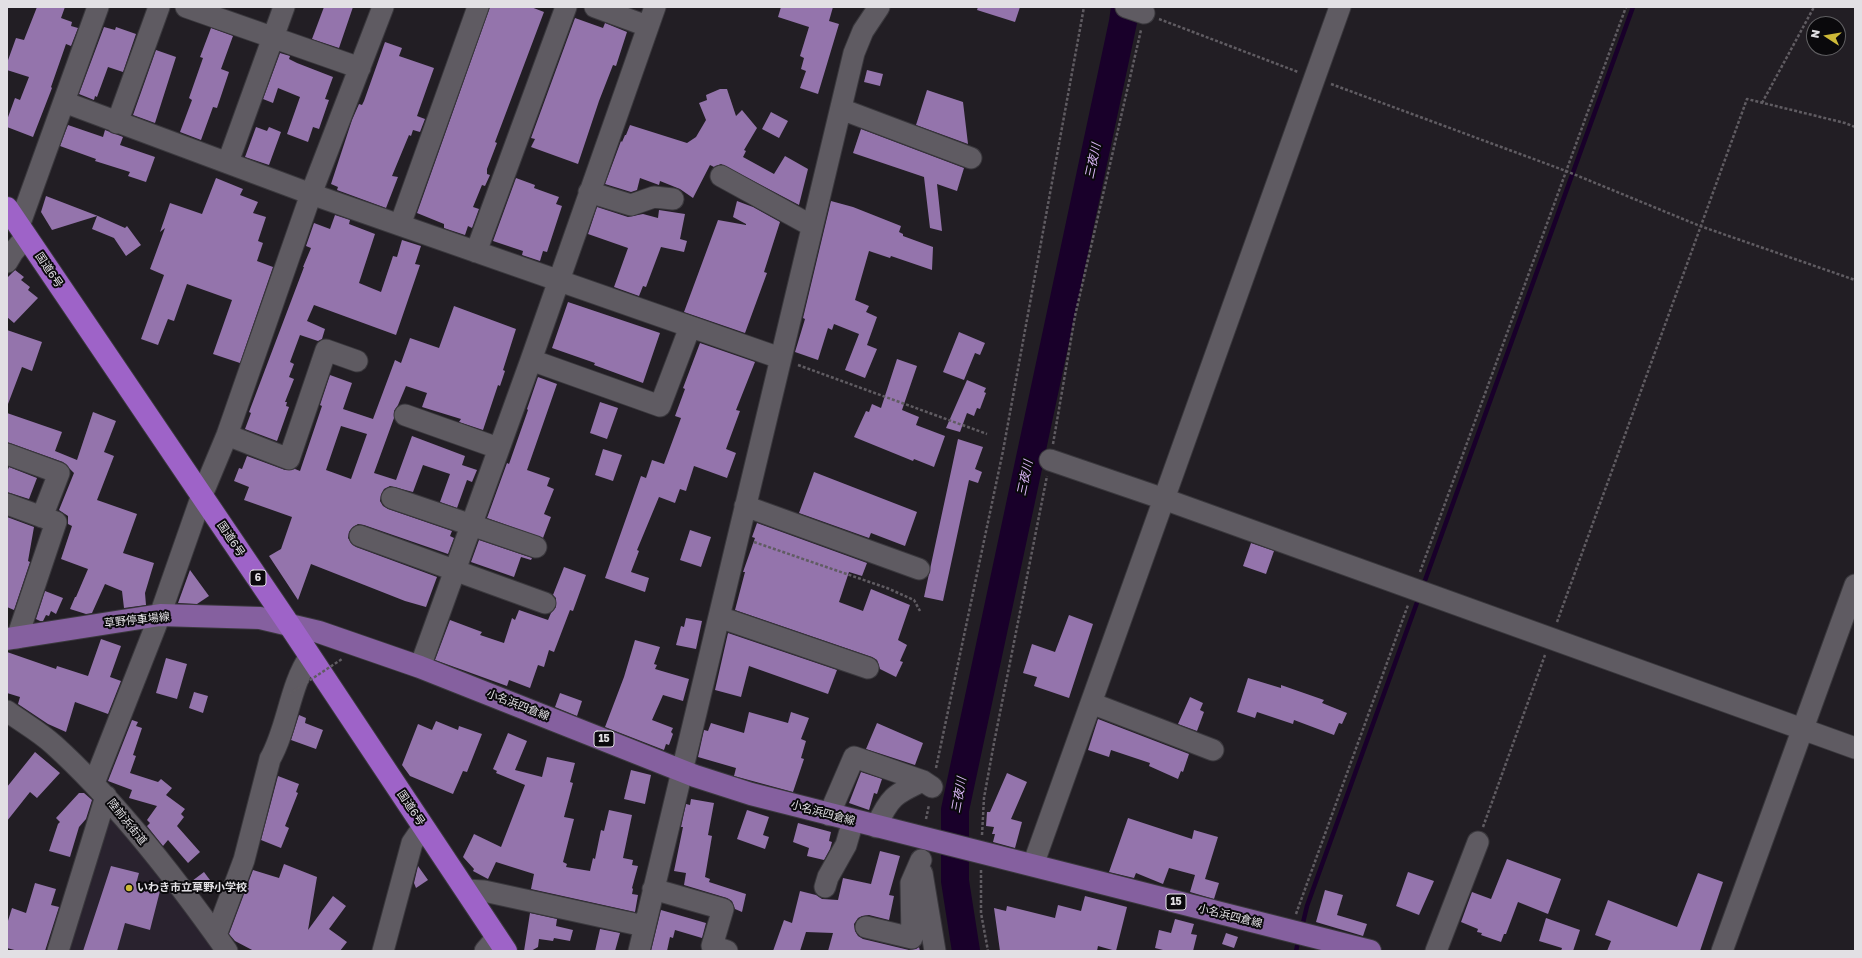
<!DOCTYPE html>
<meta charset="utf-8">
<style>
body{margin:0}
#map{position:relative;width:1862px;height:958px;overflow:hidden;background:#221e24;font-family:"Golos Text",sans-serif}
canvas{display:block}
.frame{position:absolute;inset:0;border:8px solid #e2e0e4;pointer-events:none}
.north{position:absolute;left:1806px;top:16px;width:40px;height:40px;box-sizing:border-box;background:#0a090c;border:1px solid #605f62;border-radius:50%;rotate:282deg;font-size:11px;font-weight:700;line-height:16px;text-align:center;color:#e2e0e4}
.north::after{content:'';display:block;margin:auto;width:14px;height:18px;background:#cdb938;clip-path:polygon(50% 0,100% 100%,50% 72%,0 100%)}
</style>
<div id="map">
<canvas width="1862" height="958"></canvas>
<div class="frame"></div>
<div class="north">N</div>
</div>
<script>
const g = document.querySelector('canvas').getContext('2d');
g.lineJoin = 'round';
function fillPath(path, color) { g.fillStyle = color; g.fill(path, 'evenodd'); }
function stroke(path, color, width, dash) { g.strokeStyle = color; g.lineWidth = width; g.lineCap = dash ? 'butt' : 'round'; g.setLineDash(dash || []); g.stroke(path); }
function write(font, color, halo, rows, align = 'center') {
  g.font = font + ' "Golos Text","Noto Sans JP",sans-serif'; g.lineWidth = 4; g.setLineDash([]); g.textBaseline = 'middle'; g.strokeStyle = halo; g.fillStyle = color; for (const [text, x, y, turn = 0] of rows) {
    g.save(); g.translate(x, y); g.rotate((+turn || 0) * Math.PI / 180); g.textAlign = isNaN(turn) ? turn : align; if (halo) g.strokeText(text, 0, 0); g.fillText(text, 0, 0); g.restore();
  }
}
fillPath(new Path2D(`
 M116,817L220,951H67L106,825Z`), '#29222e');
stroke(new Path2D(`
 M1423,586L1633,7
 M1302,927L1307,906L1419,597
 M1296,951L1299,938`), '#19002a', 4.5);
stroke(new Path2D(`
 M966,951L955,881V810L1123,22L1125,7`), '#19002a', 28);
fillPath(new Path2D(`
 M37,7H65L61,18L72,22L71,26L78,28L71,46L66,44L51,87L52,88L33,137L7,127V120L15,98L20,100L29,77L7,70V63L16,38L24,40Z
 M324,7H353L339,48L312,39Z
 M490,7H531L544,12L495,142L497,143L487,169V174L490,175L485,186L482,185L473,207L479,209L472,228L468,226L465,235L444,228V224L417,213Z
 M781,7H833L829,21L839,24L818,94L800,88L806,71L801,69L804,58L800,56L809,27L778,17Z
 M978,7H1020L1015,22L977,10Z
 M575,18L603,28L605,23L627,32L616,66L613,65L599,101L578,164L531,147L535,139L531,138Z
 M104,27L115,30L116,27L136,34L123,72L108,67L97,97L95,96L94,100L79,94Z
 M211,28L233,36L221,69L229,72L217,108L213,107L201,140L180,132L192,100L189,98L203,58L200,57Z
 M385,42L402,48L399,56L434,68L417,116L425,119L420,132L413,130L411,136L409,135L392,176L398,177L386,208L337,190L338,187L331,184L352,120L359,104L362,105L364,101Z
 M156,50L176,57L155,123L133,115Z
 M280,53L290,56L289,59L297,63L333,77L325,99L329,100L319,129L313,127L308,142L287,134L300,97L278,88L273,103L263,99Z
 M867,70L883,74L880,86L864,82Z
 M720,89H727L736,116L742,110L757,128L744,150L746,151L743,157L774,174L785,156L808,169L799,205L721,164L714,167L710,165L693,198L680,189L660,181L659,185L640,178L637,190L631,192L605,184L621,141L622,142L625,135H626L630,125L687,143L696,137L706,120L699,103L707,100L706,95Z
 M927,90L963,102L968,144L916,125Z
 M771,112L788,121L779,138L762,129Z
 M68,125L103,137L105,130L123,137L120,145L155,157L146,182L128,176L130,172L95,161L96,159L60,146Z
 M256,127L267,131L269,127L281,132L269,165L245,157Z
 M861,129L964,168L957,191L937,184L942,231L930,228L924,177L853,153Z
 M216,178L243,189L240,195L258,202L253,213L266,217L258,241L263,243L257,261L273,267L240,363L213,354L232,300L187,284L174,321L168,319L158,345L141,339L164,275L150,269L165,228L160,232L170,203L202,214Z
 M516,178L535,185L534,188L559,197L556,204L562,206L547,252L543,251L540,261L522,255L523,251L493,241Z
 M46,196L98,216L125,228L127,226L141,245L126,256L114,238L92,229L97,216L52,230L41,212Z
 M737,201L753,207L780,222L764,272L767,273L745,333L684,312L718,220L746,225V224L733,217Z
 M831,201L853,207L901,226L899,232L903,234V236L933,247L932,270L891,256L890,258L869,251L855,300L869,306L866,312L877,317L867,345L877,349L865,378L845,370L859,334L834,324L832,330L828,328L818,360L795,352L805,319L803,318Z
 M597,207L628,217L643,214L658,218L659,210L685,214L680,239L687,241L684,252L661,247L646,287L643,286L639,296L614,287L628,248L588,234Z
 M335,215L350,220L349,224L375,234L359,283L381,292L393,256L397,257L402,240L421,246L415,264L420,265L396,335L314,305L307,321L325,329L322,339L318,341L300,335L290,362L294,364L289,377L294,379L285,402H287L286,406L289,407L277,441L245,429L251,413L249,412L304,267H303L311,248L306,246L314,223L330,229Z
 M15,270L24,277L21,280L30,287L28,290L38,298L14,323L7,317V278Z
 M568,302L660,333L643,383L594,365L595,363L552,348Z
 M454,306L516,329L503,370L505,371L500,386L498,385L483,430L459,422L461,419L422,407L427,393L406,386L398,405L394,411V418L374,473L396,480L412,436L465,456L462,465L477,470L472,482L467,480L457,508L440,502L450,474L423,465L413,492L390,486L384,489L381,495L380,501L383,506L388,509L452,531L450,536L454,538L448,554L364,525L358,524L353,527L349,532L348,538L351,543L356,547L437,577L426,607L405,601L311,564L298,600L269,556L281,549L292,517L244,500L249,487L234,481L239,468L242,469L247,456L285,470L295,469L300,471L322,406L320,405L330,375L352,383L343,409L373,419L395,360L401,363L410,338L439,348ZM341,426L367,434L351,479L326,470Z
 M7,330L42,342L32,371L22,367L8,404Z
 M959,332L985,343L980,355L975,353L964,380L943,372Z
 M700,343L755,362L736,410L740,411L726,449L736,453L727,478L694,466L686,491L680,489L675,503L659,497L637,550L639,551L631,572L649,578L645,592L605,578L641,476L646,478L652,460L664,464L681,418L675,416L685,389L683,388Z
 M897,359L917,366L902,410L919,417L916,425L945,436L934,467L914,459L913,461L854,437L866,411L869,412L872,404L881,408Z
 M538,377L557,384L527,470L550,478L547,486L554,489L544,514L551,517L543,538L487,518L507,463L509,464L528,410L527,409Z
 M967,380L986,388L984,392L986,393L980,409L977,408L974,416L967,413L960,432L946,428Z
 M600,402L618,408L607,439L590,433Z
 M93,412L116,421L104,452L114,456L97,500L137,514L123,553L154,563L145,593L146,605L124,608L122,591L105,584L92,613L86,614L70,609L75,597H76L88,569L61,559L72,526L68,524V516L59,510L74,473L63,462L7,442V413L62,432L55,451L77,460Z
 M958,439L983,447L975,469L982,472L978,483L969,480L943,601L924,597Z
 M603,449L622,455L613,481L595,475Z
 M9,467L37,478L29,499L7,492V472Z
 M814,472L917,512L905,546L871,533L869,538L799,513Z
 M7,517L34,527L28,561L30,562L14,610L7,607Z
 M757,523L867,563L862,576L849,572L839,602L863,611L871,589L910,605L898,640L907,645L900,661L903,662L896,677L880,669L877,660L872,657L735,610L745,572H743L755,538L752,537Z
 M690,530L711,537L701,567L680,560Z
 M479,540L532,558L531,560L521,557L514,577L471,562Z
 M1251,543L1274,551L1266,574L1243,566Z
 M564,567L586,575L573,611L570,610L554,652L549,650L544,667L538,665L530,688L509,680L507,686L435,660L450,620L482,632L480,635L504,643L512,618L515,620L519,610L548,620L551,613L556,607V598L553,595Z
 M190,570L209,596L197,604L178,603Z
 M45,591L63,598L56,614L51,611L49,616L46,615L43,621H40L36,619Z
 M1069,615L1093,624L1069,698L1034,686L1037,677L1023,673L1032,644L1055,652Z
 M686,618L702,621L696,649L676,645L681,626L684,627Z
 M728,633L837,670L828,694L749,666L741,697L715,690Z
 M101,639L121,646L110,677L121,681L108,714L75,702L66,732L48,724L18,704L20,697L7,693V652L56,669L57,666L88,676Z
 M635,640L660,647L654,664L657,665L655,669L689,679L683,701L663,695L652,720L673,728L671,732L673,734L669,745L666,744L664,750L605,727L624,677Z
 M166,658L187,664L177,699L156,693Z
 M1248,678L1281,688V685L1324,700L1322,703L1347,713L1342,724L1339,723L1334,735L1294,720L1293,724L1257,712L1255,718L1237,712Z
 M194,692L208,696L203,713L189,708Z
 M560,693L582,701L577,716L555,707Z
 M1190,697L1203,703L1200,710L1204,712L1197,731L1178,724Z
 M749,712L788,723L791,712L809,718L801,739L806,741L801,758L804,759L793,792L734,776L736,768L698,757L704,730L708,731L711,723L744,733Z
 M299,715L306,718L305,723L323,730L316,749L291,740Z
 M1098,719L1189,754L1183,772L1181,771L1178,779L1149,766L1150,763L1111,750L1109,757L1088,750Z
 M132,720L138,722L136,726L142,728L133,755L136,756L130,773L158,782L161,779L172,788L166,795L185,809L181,814L184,817L177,826L200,852L188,863L168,840L163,846L147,826L150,823L147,820L157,806L129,798L132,790L108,781Z
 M436,721L458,730L459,726L482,734L467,772L463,771L453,794L410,776L402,765L418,724L432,730Z
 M877,723L923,743L915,765L866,749Z
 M508,733L527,741L515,770L542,777L547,757L575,763L570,782L573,783L564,817L574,819L563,862L567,864L566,867L590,871L593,858L595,859L601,830L604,831L609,810L632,815L623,858L633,860L632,865L638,866L632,888L633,889L632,894L638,895L635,912L531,889L534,874L496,862L488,879L473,871L474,869L463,857L474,834L501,847L525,785L496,773L497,771L493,769Z
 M35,752L60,773L37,798L30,792L7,821V787Z
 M631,770L651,775L645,804L624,799Z
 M861,772L882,779L877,794L874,793L869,810L849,803Z
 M1007,773L1027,782L1011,819L1022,822L1015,848L993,842L995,834H992L994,827L986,826L987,812H990Z
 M278,776L299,784L296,792L298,793L285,826L289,828L281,848L261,840Z
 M79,793H84L92,800L86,819L79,827L70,857L49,851L58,824L60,822L56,818Z
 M691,799L714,803L708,835L712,836L705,877L710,879L709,882L746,894L742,912L735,909L732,901L727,898L684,885L686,873L674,871L683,827H681L686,804L690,805Z
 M747,810L769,817L763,835L769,837L765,849L737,839Z
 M1128,818L1192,839L1194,830L1218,837L1205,879L1219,883L1214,899L1190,892L1195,875L1169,868L1163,884L1136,873L1134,878L1109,872Z
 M798,823L831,832L829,841L832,842L830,849L824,860L807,856L809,848L793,842Z
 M880,851L900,856L889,895L894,896L889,920L869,915L862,916L858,918L854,924L855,931L858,936L863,939L909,950L916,949L919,947L920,951H828L833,933L806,932L800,951H773L784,920L792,923L800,891L816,895L822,899L838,900L843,878L871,884Z
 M1507,859L1561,879L1548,914L1518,902L1506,934H1504L1501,942L1481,935L1482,933L1477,932L1478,929L1461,922L1472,892L1491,899Z
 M284,864L317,877L308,930L333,896L346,906L329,929L347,942L340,951H254L235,941L229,934L253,870L279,878Z
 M111,866L139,873L136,884L160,891L150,930L125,923L117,951H83Z
 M418,866L428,880L416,888L414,883Z
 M204,872L213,884L201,892L192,881Z
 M1408,872L1434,881L1419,915L1396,906Z
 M1698,873L1723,882L1700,951H1607L1611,941L1595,935L1608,900L1677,927Z
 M35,883L56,889L51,905L59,907L45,951H18L7,948V924L12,908L26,913Z
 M1325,890L1343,895L1337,915L1367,924L1363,936L1316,922Z
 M1085,896L1127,907L1116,951L1098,946L1097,951H1000L994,908L1006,911L1007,906L1055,918L1058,905L1081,911Z
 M661,910L706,923L702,938L675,930L673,938L670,937L667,951H651Z
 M530,913L557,919L556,926L573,930L570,941L554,938L553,941L539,939L538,947L531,951H524Z
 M1546,918L1580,930L1573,951H1561L1562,948L1539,941Z
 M1175,919L1194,924L1191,934L1197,935L1193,951H1167L1155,948L1159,930L1171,933Z
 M600,929L620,933L615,951H595Z
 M1226,933L1238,937L1234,948L1222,944Z`), '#9474ac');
const minor = new Path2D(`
 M186,7L360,68
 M595,7L647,26
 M1126,7L1144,13
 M64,102L311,194L780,358
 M841,109L971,158
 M117,123L159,7
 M228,162L284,7
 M721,176L812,226
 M589,192L631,205L654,197L673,199
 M400,225L478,7
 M19,226L98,7
 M476,252L566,7
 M7,262L13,252L26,237
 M531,360L660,406L690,327
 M405,415L498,448
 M227,435L289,459L326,350L357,361
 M7,454L59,473L42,517
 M1050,460L1164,499L1855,748
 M392,498L536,547
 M7,504L56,522L17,638
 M745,506L919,569
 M360,536L545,603
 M719,617L868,668
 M420,667L531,360L655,7
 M1091,703L1213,750
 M7,711C22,722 40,732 54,745C118,803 177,880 227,951
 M94,783L160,615L202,495L227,435L311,194L383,7
 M829,815L854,757L923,781L932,787
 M876,827C889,798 894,794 923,781
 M1033,865L1340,7
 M922,873L935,951
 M825,887L828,877L846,845L853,821
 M653,889L723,909L712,946L727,951
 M466,890L484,891L644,926
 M866,927L912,938L911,883L921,860
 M216,935L244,860L270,759C288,727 289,687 310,656
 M58,951L106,796
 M383,951L412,843L423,827
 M485,951L497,937
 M639,951L854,53L863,31L879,7
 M1436,951L1478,842
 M1722,951L1855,585`);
const major = new Path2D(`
 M7,639L160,615L260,618L319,632L420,667L695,776L751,794L1370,951`);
const highway = new Path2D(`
 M7,208L290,626L506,951`);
stroke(minor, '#3a383d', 23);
stroke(major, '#3a383d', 24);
stroke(highway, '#3a383d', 24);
stroke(new Path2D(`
 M1159,19L1298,72
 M1331,84L1566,171L1700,226L1855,280
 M1762,103L1814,7
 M798,365L987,434
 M1053,444L1075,316L1141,30
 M754,542L887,588L914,600L920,611
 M1420,572L1626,7
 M1557,622L1747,99L1845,123L1855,127
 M936,768L1003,451L1084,7
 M926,819L929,805
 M1483,827L1545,655
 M982,835L984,798L994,743L1047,476
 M981,870V913L988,951
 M1296,914L1408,605`), '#605c62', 2.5, [3, 2]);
stroke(minor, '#5f5b62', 21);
stroke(major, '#85609f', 22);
stroke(highway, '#9e63c8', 22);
stroke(new Path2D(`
 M289,694L342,659`), '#605c62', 2.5, [3, 2]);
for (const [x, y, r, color] of [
 [129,888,4,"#cdb938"]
]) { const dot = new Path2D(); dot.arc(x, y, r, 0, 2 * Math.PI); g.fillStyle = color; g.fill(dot); stroke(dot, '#0a090c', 1.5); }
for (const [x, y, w] of [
 [258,578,16],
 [604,739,20],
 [1176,902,20]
]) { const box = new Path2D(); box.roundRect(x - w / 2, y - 8, w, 16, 3); g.fillStyle = '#0a090c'; g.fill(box); stroke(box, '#e2e0e4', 1); }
write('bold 10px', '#e2e0e4', null, [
 ["6",258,578],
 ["15",604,739],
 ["15",1176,902]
]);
write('11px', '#e2e0e4', '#0a090c', [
 ["国道6号",49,270,56],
 ["国道6号",231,539,56],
 ["草野停車場線",137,620,-6],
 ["小名浜四倉線",518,705,21],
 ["国道6号",411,808,56],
 ["小名浜四倉線",823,813,15],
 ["陸前浜街道",127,822,51],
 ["小名浜四倉線",1230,916,14]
]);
write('bold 11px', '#e2e0e4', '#0a090c', [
 ["いわき市立草野小学校",137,888]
], 'left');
write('italic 12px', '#dfbbfc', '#0a090c', [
 ["三夜川",1093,161,-78],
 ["三夜川",1025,478,-78],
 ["三夜川",959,795,-80]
]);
</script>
